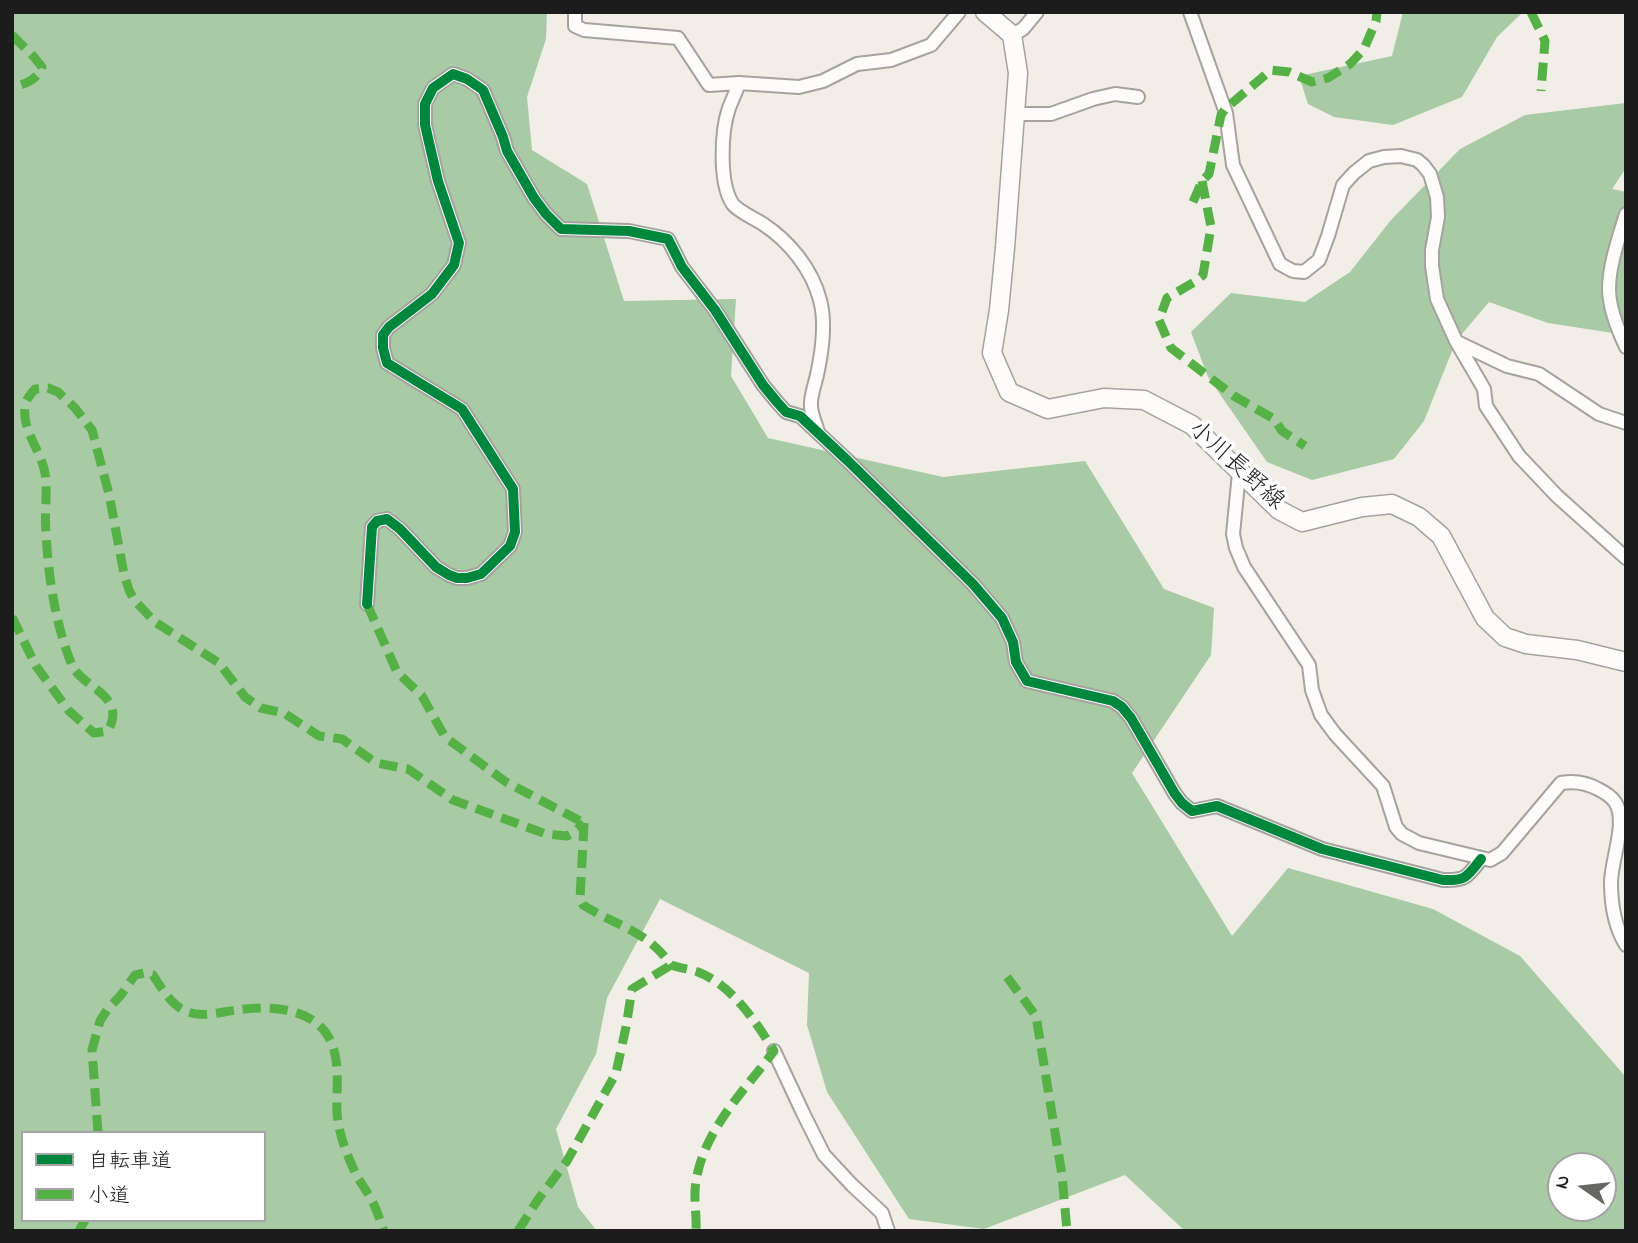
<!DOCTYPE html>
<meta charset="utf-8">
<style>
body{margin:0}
#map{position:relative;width:1638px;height:1243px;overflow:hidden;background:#f0eee6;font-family:"Indie Flower","Klee One",sans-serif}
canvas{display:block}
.frame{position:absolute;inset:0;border:14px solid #1c1c1c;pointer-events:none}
.legend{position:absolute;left:21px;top:1131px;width:245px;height:91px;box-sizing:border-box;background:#fff;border:2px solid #a4a4a4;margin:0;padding:9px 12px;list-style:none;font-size:21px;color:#1c1c1c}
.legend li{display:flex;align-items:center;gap:14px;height:35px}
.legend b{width:35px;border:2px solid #a4a4a4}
.north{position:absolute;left:1547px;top:1152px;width:70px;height:70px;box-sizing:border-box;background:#fff;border:2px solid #a4a4a4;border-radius:50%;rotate:284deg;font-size:19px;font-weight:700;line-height:28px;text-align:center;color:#1c1c1c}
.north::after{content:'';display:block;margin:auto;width:24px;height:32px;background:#666663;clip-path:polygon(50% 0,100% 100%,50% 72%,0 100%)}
</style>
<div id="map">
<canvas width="1638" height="1243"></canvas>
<div class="frame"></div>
<ul class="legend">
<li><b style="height:9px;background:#00873e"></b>自転車道</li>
<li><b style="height:9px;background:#55b145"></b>小道</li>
</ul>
<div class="north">N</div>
</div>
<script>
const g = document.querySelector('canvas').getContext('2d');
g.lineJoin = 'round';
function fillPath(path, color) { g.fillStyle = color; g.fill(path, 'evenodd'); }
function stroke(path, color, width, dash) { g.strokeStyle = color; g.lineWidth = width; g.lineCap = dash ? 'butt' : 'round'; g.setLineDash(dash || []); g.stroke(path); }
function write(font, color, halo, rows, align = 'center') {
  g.font = font + ' "Indie Flower","Klee One",sans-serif'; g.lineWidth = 7; g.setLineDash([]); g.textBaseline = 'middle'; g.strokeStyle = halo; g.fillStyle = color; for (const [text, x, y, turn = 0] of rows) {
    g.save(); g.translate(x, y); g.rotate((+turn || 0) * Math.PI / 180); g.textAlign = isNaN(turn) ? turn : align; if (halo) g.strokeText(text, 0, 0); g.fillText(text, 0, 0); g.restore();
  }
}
fillPath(new Path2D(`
 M12,12H547L546,39L527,97L532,150L587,184L624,301L736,299L731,376L768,438L943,477L1085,461L1164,589L1214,608L1211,655L1132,773L1232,936L1288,868L1433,909L1520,956L1625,1076L1626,1231H1185L1125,1175L984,1229L909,1219L827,1092L807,1025L809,973L660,899L607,998L596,1054L556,1129L578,1207L597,1231H12ZM23,1133H264V1220H23ZM1561,1166H1603V1208H1561Z
 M1403,12H1523L1497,37L1462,97L1393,125L1334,117L1308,104L1299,76L1392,56Z
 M1626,103V168L1612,189L1626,192V335L1548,323L1489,302L1456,341L1424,421L1394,459L1312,480L1267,462L1208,377L1191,332L1231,293L1305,302L1350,272L1391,220L1460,149L1525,115Z`), '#a8caa4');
const minor = new Path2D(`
 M575,12V26L584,30L678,38L709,85L739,83
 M1190,12L1226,113L1233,165L1280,264L1293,271L1304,272L1319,260L1328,236L1343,185L1354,173L1369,161L1384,157L1401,156L1417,160L1423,165L1430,174L1437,197L1438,217L1432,250V266L1437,299L1456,341L1484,389L1486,406L1519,456L1557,496L1626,558
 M1012,35L1023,29L1037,12
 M1015,114H1051L1093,99L1115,94L1138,97
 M1626,214C1619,237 1609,265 1609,289C1609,308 1618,330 1626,347
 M1457,342L1507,366L1539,374L1599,414L1626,423
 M818,432C816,424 811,414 811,406C810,397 815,384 817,375C822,352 826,322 820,300C812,269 789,241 763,224C755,219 736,210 732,203C719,182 721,131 729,108C732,100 736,92 739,83L799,87L823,81L857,64L891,60L931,45L959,12
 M1239,473L1233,534L1236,548L1244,567L1309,665L1312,690L1321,715L1335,734L1383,786L1396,827L1402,834L1419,843L1490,860L1502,853L1561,783C1573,781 1587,783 1598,789C1604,792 1611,796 1615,802C1628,820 1611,861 1611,882C1611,904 1614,926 1626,945
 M367,604L372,527L377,521L387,519L400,529L436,567L449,575L457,578H467L481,574L510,546L515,532L513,489L462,409L387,363L383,348V335L389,327L432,294L454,265L459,243L438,181L425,125V104L433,88L453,74L467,79L483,90L503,137L507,151L534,198L546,214L561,229L629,231L668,239L682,267L715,310L763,385L777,402L786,412L800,416L848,461L973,584L1002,618L1013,642L1016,662L1027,681L1113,701L1122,707L1131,718L1175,794L1182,803L1192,811L1217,806L1322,849L1443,880C1466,881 1467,877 1481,859
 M774,1051L803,1113L824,1155L852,1185L882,1213L888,1231`);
const secondary = new Path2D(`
 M985,12L1012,35L1018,73L1005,248L999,310L992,353L1009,392L1048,409L1104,398L1144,400L1192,425L1279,510L1302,522L1362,507L1392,504L1419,517L1441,536L1485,618L1505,637L1526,644L1577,650L1626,662`);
stroke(minor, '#a4a39e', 16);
stroke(secondary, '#a4a39e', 21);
stroke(minor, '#fdfcfb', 12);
stroke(secondary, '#fdfcfb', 18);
stroke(new Path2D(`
 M1531,12L1545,41L1541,91
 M12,35L34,57L42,67C38,79 24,85 12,87
 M1202,181L1211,227L1203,275L1196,281L1167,298L1159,320L1171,348L1234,396L1274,419L1282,431L1305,446
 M1193,202L1202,181L1209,174L1221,115L1225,109L1271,70L1289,72L1312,82L1328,78L1350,64L1364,49L1376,21L1377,12
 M367,604L397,672L422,696L445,737L506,782L584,823
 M12,617L36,666L69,711L94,733L108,731C128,694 80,688 71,663C55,622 48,575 46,532C44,512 48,493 45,473C41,451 22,430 25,407C25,400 31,394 35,389L48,388L58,392L75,408L92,430L109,494L124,574L129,590L134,600L155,622L219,663L245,697L261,708L284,713L319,736L342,739L376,763L408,769L453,800L546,834L567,836L574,832L584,823
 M584,823L580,899L583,905C616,926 647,930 671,965C679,968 689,969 698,972C732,985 756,1022 774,1051C744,1091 704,1130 696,1181C693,1198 697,1214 696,1231
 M1007,977L1036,1016L1062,1175L1067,1231
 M98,1133L92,1050L100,1021L107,1010L121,995L135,975L144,973L153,975C160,986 169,1001 180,1008C198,1020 218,1012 237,1010C267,1006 306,1006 326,1033C342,1056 336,1086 337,1112C338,1133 348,1159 358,1178C363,1186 368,1193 372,1201C377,1210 380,1221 384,1231
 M79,1231L85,1220
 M518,1231L537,1201L567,1161L616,1073L626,1027L632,989L671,965`), '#55b145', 9, [18, 9]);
stroke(new Path2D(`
 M367,604L372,527L377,521L387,519L400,529L436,567L449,575L457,578H467L481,574L510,546L515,532L513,489L462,409L387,363L383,348V335L389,327L432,294L454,265L459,243L438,181L425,125V104L433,88L453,74L467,79L483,90L503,137L507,151L534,198L546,214L561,229L629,231L668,239L682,267L715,310L763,385L777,402L786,412L800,416L848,461L973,584L1002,618L1013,642L1016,662L1027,681L1113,701L1122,707L1131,718L1175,794L1182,803L1192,811L1217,806L1322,849L1443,880C1466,881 1467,877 1481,859`), '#00873e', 10);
write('24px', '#1c1c1c', '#fff', [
 ["小川長野線",1235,467,42]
]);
</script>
